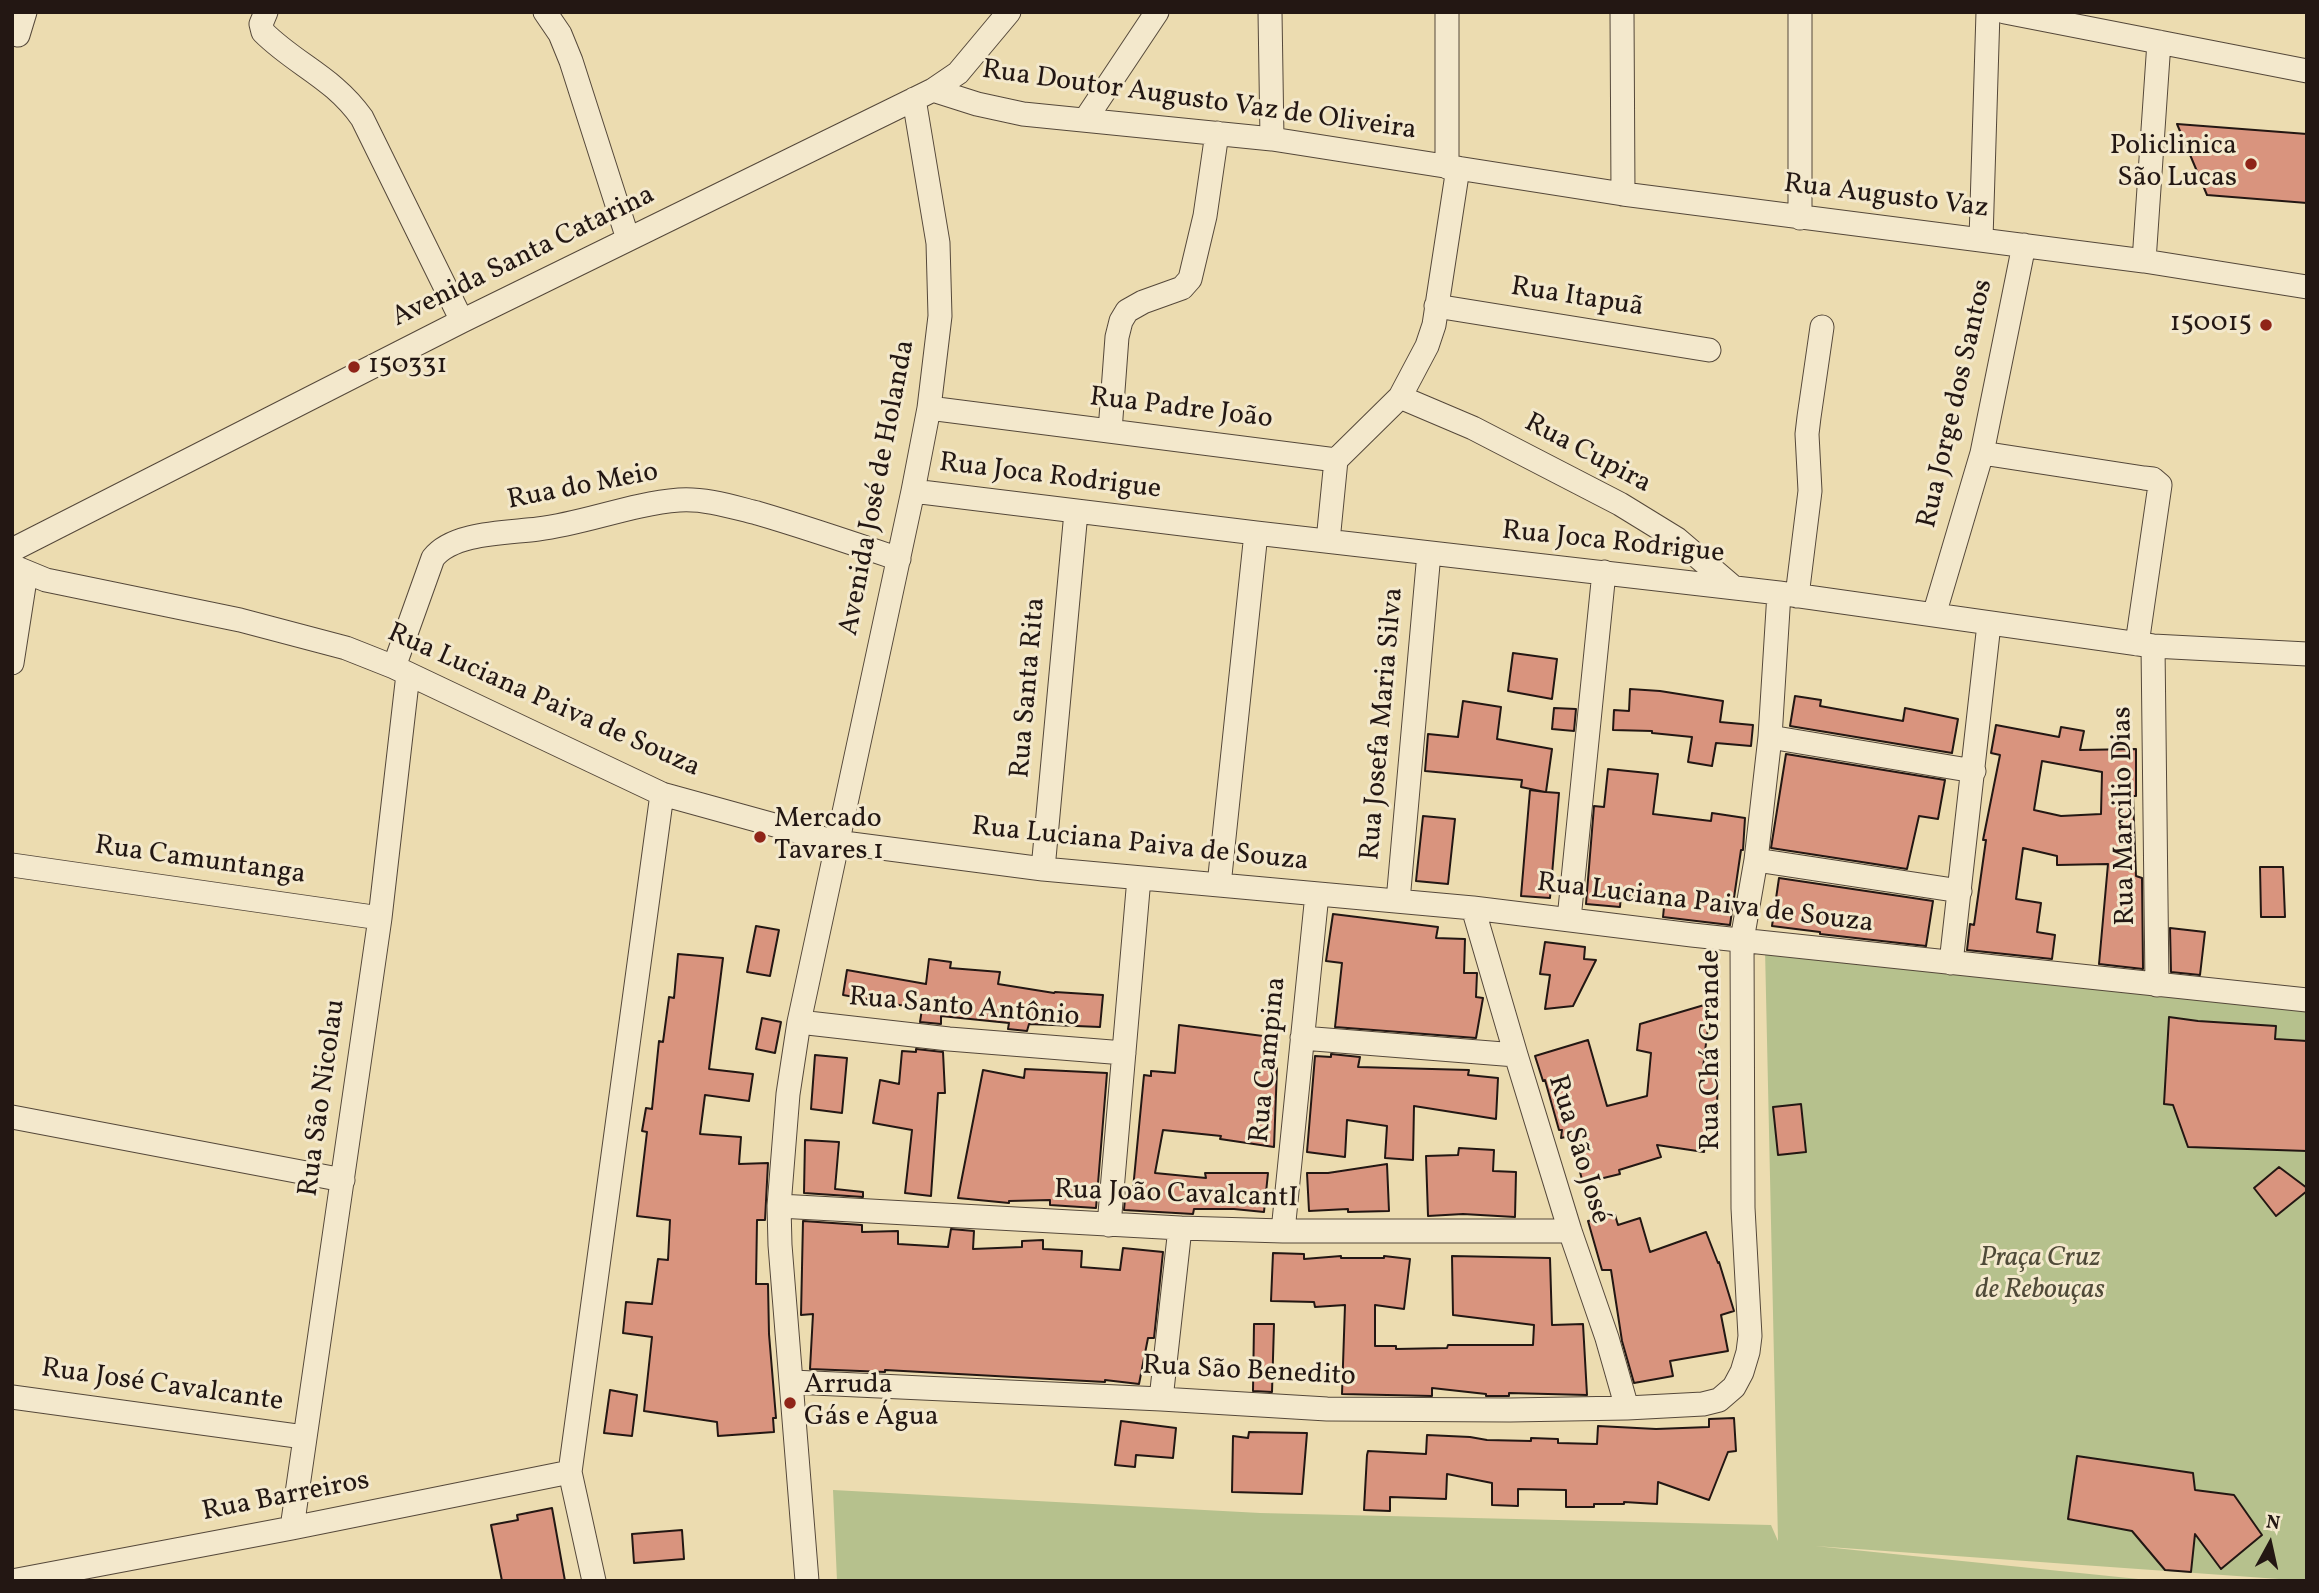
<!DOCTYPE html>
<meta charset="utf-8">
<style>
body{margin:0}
#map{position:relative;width:2319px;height:1593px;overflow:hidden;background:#ecdcb0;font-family:Vollkorn,serif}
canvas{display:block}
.frame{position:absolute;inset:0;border:14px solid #231713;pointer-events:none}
.north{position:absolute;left:2235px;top:1509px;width:70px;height:70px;-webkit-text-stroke:5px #f3e8cc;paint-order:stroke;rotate:8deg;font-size:19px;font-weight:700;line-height:28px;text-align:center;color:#231713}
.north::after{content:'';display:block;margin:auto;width:24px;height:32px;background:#231713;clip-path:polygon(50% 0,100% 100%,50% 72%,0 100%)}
</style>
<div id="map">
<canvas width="2319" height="1593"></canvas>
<div class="frame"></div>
<div class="north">N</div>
</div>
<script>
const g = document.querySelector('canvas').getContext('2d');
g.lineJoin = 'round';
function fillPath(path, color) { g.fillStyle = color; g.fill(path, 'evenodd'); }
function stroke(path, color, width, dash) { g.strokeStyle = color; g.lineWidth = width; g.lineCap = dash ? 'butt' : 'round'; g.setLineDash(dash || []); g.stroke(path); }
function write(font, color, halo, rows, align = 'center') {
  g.font = font + ' Vollkorn,serif'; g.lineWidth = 6; g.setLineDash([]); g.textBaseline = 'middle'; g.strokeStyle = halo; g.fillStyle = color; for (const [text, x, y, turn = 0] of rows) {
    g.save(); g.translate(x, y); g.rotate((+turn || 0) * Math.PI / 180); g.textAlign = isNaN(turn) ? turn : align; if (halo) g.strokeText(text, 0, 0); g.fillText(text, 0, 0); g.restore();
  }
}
fillPath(new Path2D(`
 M1765,949L2307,1010V1581L1815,1546L2158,1581H837L833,1490L1260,1513L1771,1525L1778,1541Z`), '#b6c18d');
const building = new Path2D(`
 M2177,124L2307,134V203L2207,195Z
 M1513,653L1557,659L1552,699L1508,691Z
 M1630,689L1660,691L1723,701L1720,722L1753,725L1751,746L1716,743L1712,766L1688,762L1692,737L1652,733V731L1613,730L1614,710L1629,711Z
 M1795,696L1821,700L1820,706L1903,721L1905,708L1958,719L1952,753L1790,726Z
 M1463,701L1501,707L1497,739L1552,749L1546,792L1559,793L1550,898L1521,896L1530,790L1545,792L1521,787L1522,780L1425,771L1428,734L1458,737Z
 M1554,708L1576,709L1574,731L1552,729Z
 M1996,725L2059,737L2061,727L2084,731L2080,750L2136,749V796H2133L2136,876L2142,878L2143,969L2099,964L2108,864L2057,865V856L2023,848L2016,899L2041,903L2037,932L2055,935L2052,959L1967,950L1970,924L1974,925L1986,840H1983L2000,755L1991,753ZM2042,761L2102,772L2101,814L2061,816L2034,810Z
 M1786,754L1945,780L1938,819L1919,816L1907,869L1771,848Z
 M1608,769L1658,774L1653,814L1711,821L1712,813L1745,818L1743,850H1741L1730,925L1663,917L1665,897L1621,896L1620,907L1586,904L1594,806L1604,807Z
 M1423,816L1455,819L1448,884L1416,881Z
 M2260,867H2283L2285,917H2261Z
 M1779,878L1933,901L1926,946L1820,934V932L1772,926Z
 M1333,914L1438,927L1436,938L1465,939L1464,973H1477L1476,997L1483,998L1476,1038L1335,1027L1342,963L1326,961Z
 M756,926L779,930L770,976L747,972Z
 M2170,928L2205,932L2200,975L2171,972Z
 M1545,942L1585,947L1584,959L1596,960L1573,1006L1545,1009L1550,975L1540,974Z
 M678,954L723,958L709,1069L753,1074L749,1101L705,1095L700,1134L741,1137L739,1164L768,1163L765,1220H757L756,1284H768L769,1334L776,1418H773L774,1432L718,1436L717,1422L644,1411L652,1337L623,1333L626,1302L652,1304L658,1259L668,1260L670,1220L637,1216L647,1132L642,1131L646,1108L652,1109L659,1041L663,1042L669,997L674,998Z
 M929,959L951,962L950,968L1000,972L998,984L1054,993L1055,992L1103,995L1100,1027L1029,1024L1027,1031L1008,1029L1009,1023L941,1016V1024L920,1022L922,1009L843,995L847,970L926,984Z
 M1711,1003L1703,1068L1719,1069L1716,1118L1708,1117L1704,1152L1657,1145L1661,1157L1619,1170L1620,1174L1583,1183L1570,1136L1561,1138L1562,1130H1559L1545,1080L1543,1081L1535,1056L1588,1040L1607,1106L1647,1096L1651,1053L1637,1050L1640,1024Z
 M2169,1017L2198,1021L2276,1026L2275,1039L2307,1041V1151L2188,1147L2173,1105L2164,1104Z
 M762,1018L781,1022L775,1053L756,1049Z
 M1179,1025L1278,1038L1275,1068H1277L1274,1147L1220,1139L1221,1136L1163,1130L1155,1173L1206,1178L1205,1173H1268L1264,1212L1234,1209H1194L1193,1214L1124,1210L1126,1188L1133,1189L1144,1075L1151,1076V1071L1175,1073Z
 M916,1049L943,1052L945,1093H938L931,1196L905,1193L912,1130L873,1123L880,1080L899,1084L902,1051L916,1052Z
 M1331,1054L1360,1057L1358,1067L1469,1070L1468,1075L1498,1078L1496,1119L1414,1106L1413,1160L1385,1158L1387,1126L1347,1120L1345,1157L1307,1152L1315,1056L1331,1057Z
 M815,1055L847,1058L842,1113L811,1109Z
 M1025,1069L1107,1073L1096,1208L1050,1205V1200L1009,1201V1203L958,1198L983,1070L1024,1078Z
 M1801,1104L1806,1152L1778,1155L1773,1107Z
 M805,1140L839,1142L835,1189L863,1192V1197L804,1193Z
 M1459,1148L1494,1150L1493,1171L1516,1172L1515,1217L1463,1214L1428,1216L1426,1156L1458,1155Z
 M1387,1164L1389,1211L1348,1212V1209L1309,1211L1307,1173H1328Z
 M2279,1167L2307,1188V1191L2276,1216L2254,1188Z
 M1615,1215L1618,1225L1640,1218L1650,1252L1706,1232L1718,1263L1719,1262L1734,1311L1721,1315L1728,1351L1670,1361L1673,1376L1634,1383L1622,1341L1611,1270H1602L1588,1221Z
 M803,1221L862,1225V1232L898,1231V1244L948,1247L951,1229L974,1231L973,1249L1022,1247V1241L1043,1240V1249L1082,1251L1081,1267L1120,1270L1123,1248L1163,1252L1154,1338H1148L1139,1384L1105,1380V1382L885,1370V1372L810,1369L813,1314L801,1315Z
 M1273,1253L1304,1254V1259L1341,1256V1258H1384V1256L1410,1259L1404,1309L1375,1305V1346H1396V1349L1447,1348L1448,1345H1533L1534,1325L1453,1315L1452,1256L1550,1258L1552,1325L1583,1324L1587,1395L1509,1393V1396H1486V1394L1432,1388V1396L1342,1394L1345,1305L1315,1307L1314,1302L1271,1301Z
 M1254,1324H1274L1272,1392L1253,1391Z
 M610,1390L637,1395L632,1436L604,1433Z
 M1734,1418L1736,1451L1728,1452L1709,1500L1658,1482L1657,1504L1624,1502V1504H1594V1507H1566V1490L1518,1489V1506L1492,1505V1483L1447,1474L1446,1499L1390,1497V1511L1364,1510L1367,1455L1368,1451L1426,1454L1427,1435L1470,1437L1487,1440L1531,1441V1438L1558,1439V1443L1597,1444L1598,1426L1656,1429L1709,1427V1419Z
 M1121,1421L1176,1428L1173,1458L1136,1455L1135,1467L1115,1465Z
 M1249,1432L1307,1433L1302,1494L1232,1492L1233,1436L1248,1438Z
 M2077,1456L2193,1473L2195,1490L2234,1495L2262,1535L2221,1569L2195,1534L2191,1572L2165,1570L2132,1531L2068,1519Z
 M552,1508L565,1581H502L491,1525L518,1520L517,1515Z
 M682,1530L684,1559L634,1563L632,1534Z`);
fillPath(building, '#d9947e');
stroke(building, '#231713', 2);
const street = new Path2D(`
 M266,12L261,24L263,32C296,65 333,77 362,118L462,321
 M545,12L560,34L571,61L628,239
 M1270,12L1272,139
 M1622,12L1623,194
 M1800,12V218
 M2005,12L2307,71
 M18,35L25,12
 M933,90L977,104L1023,114L1272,139L1623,194L2144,261L2307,287
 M1085,120L1157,12
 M1447,167V12
 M1981,239L1988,12
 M2144,261L2159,42
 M1436,306L1709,350
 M1400,397L1473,428L1620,504L1677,539L1733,587
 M929,408L1336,460
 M1110,431L1117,337L1121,321L1127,311L1143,302L1182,288L1190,279L1205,216L1217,133
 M1982,453L2144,478L2153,479L2160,485L2137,644
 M1336,460L1400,397L1427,346L1434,325L1458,168
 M913,491L1256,533L1779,593L2153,646L2307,654
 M1328,541L1336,460
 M12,550L462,321L933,90L958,73L1009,12
 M12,566L46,580L240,620L346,648L394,667L662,794L836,842L1043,869L1473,908L1692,935L2307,1000
 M1797,596L1810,491L1807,434L1809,417L1822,327
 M1934,615L1982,453L2024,245
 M2153,646L2157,985
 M12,663L26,573
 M394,667L433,558C453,532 507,533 538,529C586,523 630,504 679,500C704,498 733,507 757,513C805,527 852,543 899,559
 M1770,737L1974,771
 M1756,860L1960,891
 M12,865L380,918
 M1043,869L1076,512
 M1219,885L1256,533
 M1398,901L1429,553
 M1473,908L1516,1055L1570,1231L1607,1338L1627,1408
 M1569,919L1604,572
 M1951,963L1989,624
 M799,1022L949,1039L1124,1053
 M1302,1038L1516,1055
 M12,1117L343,1180
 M779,1206L1180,1228L1283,1231H1570
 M1109,1225L1139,878
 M1283,1231L1317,894
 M792,1382L1161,1399L1327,1409L1510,1410L1627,1408L1703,1404L1719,1400L1734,1387L1742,1372L1748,1352L1750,1336L1743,1208L1742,940L1756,860L1770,737L1779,593
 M12,1397L304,1437
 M1161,1399L1180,1228
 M292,1528L380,918L408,674
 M12,1581L292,1528L570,1472
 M594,1581L570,1472L662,794
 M807,1581L780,1245L779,1206L788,1094L799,1022L913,491L929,408L940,316L938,243L914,99`);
stroke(street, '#55483a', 25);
stroke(street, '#f3e8cc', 23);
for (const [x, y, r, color] of [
 [2251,164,7,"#8f2418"],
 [2266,325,7,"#8f2418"],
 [354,367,7,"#8f2418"],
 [760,837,7,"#8f2418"],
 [790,1403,7,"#8f2418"]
]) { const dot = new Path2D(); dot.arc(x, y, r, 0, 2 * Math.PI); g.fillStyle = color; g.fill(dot); stroke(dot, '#f3e8cc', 2.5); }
write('28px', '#231713', '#f3e8cc', [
 ["Rua Doutor Augusto Vaz de Oliveira",1199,102,8],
 ["Rua Augusto Vaz",1886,198,7],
 ["Avenida Santa Catarina",524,258,-26],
 ["Rua Itapuã",1577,299,9],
 ["Rua Jorge dos Santos",1957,404,-77],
 ["Rua Padre João",1181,410,7],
 ["Rua Cupira",1587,455,28],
 ["Rua Joca Rodrigue",1050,478,7],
 ["Rua do Meio",583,488,-11],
 ["Avenida José de Holanda",879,488,-79],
 ["Rua Joca Rodrigue",1613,544,6],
 ["Rua Santa Rita",1030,688,-85],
 ["Rua Luciana Paiva de Souza",543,702,24],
 ["Rua Josefa Maria Silva",1384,724,-85],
 ["Rua Marcilio Dias",2126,816,-91],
 ["Rua Luciana Paiva de Souza",1140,846,6],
 ["Rua Camuntanga",200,862,8],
 ["Rua Luciana Paiva de Souza",1705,905,7],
 ["Rua Santo Antônio",964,1009,5],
 ["Rua Chá Grande",1713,1050,-90],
 ["Rua Campina",1270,1060,-84],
 ["Rua São Nicolau",324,1098,-82],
 ["Rua São José",1577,1150,73],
 ["Rua João CavalcantI",1176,1196,2],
 ["Rua São Benedito",1249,1373,3],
 ["Rua José Cavalcante",162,1387,8],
 ["Rua Barreiros",286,1498,-11]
]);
write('28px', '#231713', '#f3e8cc', [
 ["Policlinica",2237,148,"right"],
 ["São Lucas",2237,180,"right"],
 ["150015",2252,325,"right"],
 ["150331",368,367],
 ["Mercado",774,821],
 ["Tavares 1",774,853],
 ["Arruda",804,1387],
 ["Gás e Água",804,1419]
], 'left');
write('italic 28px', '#4f4a38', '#f3e8cc', [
 ["Praça Cruz",2040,1260],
 ["de Rebouças",2040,1292]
]);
</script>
